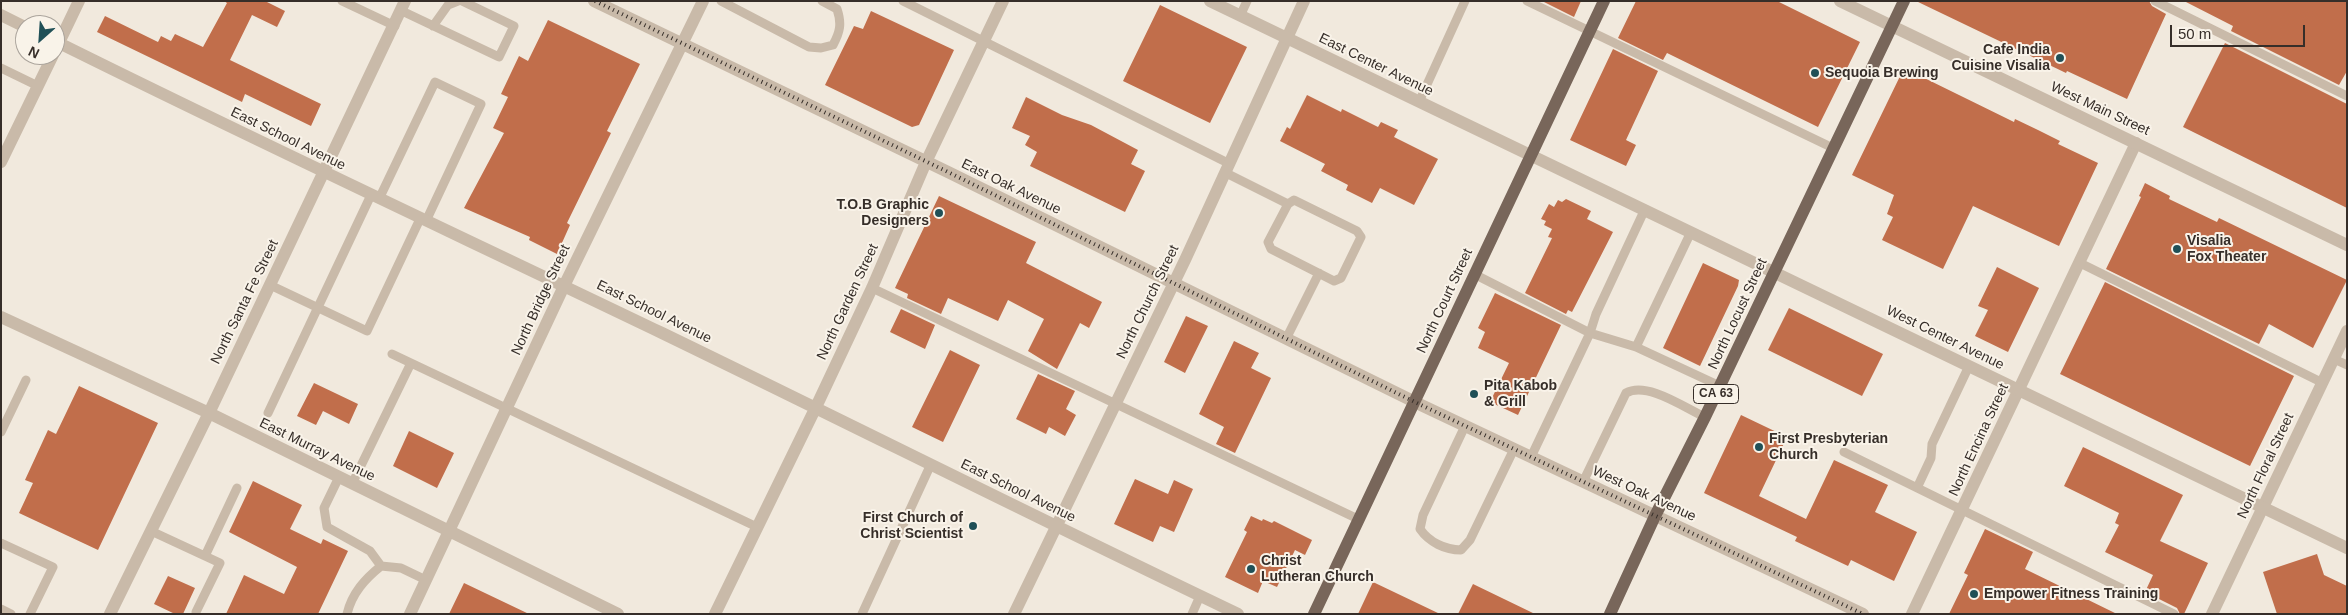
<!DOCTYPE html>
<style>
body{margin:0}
#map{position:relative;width:2348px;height:615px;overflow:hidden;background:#f1e9dd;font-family:Arial,sans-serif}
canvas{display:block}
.frame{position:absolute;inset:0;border:2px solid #362e29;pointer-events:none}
.north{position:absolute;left:15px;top:15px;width:50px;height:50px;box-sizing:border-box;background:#f9f3e9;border:1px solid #aba49c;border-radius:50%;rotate:206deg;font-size:14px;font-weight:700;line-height:20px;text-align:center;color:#362e29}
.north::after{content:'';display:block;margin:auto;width:18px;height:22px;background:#205057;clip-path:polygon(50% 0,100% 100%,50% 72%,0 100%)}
.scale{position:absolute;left:2170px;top:25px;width:135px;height:22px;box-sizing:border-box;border:2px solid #362e29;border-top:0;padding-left:6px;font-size:15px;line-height:18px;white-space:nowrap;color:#362e29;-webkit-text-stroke:4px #f9f3e9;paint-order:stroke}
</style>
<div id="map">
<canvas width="2348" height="615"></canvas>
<div class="frame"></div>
<div class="north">N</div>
<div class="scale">50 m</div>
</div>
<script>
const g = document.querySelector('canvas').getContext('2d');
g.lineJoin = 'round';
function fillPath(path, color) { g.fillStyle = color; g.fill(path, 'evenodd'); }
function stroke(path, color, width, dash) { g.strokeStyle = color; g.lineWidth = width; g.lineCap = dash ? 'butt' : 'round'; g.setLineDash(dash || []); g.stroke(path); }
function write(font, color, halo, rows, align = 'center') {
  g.font = font + ' Arial,sans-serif'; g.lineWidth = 4; g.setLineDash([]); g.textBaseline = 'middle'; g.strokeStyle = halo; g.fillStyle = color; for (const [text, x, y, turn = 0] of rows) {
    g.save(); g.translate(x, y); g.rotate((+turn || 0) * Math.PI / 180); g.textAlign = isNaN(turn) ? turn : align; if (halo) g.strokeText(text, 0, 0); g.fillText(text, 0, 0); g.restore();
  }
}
fillPath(new Path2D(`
 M224,1H265L285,11L277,27L252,15L230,60L321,104L311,126L245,94L242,102L97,32L105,16L158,42L161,36L171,41L175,34L203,47L227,3Z
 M1542,1H1581L1574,17Z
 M1636,1H1777L1860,42L1818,127L1667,53L1663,60L1618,38Z
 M1916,1H2149L2152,6L2166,14L2127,99L2067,71L2066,73Z
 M2184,1H2347V71L2339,85L2231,31L2233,26Z
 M1160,5L1247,47L1210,123L1123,81Z
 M871,11L954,50L919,125L912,127L825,85L854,26L863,29Z
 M548,20L640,64L607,131L611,133L567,223L570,225L557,254L529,240L530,237L464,208L504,133L493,128L508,97L501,94L519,56L528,61Z
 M2225,43L2347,104V208L2183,127Z
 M1613,49L1658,71L1626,140L1636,145L1626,166L1570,140Z
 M1904,68L2014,122L2015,119L2038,130L2060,141L2058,144L2098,163L2059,246L1973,206L1943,269L1882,240L1893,217L1887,214L1894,195L1852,175Z
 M1307,95L1341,112L1342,109L1378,127L1381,122L1398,130L1394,137L1438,159L1414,205L1380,188L1372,203L1346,190L1348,185L1321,171L1325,164L1280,141L1287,127L1290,129Z
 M1026,97L1062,115L1091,125L1138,150L1131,164L1145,171L1125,212L1030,166L1037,152L1025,145L1030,136L1012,128Z
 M2145,183L2170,196L2169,199L2217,222L2219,218L2347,280L2313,348L2269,324L2259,344L2106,269L2141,197L2139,196Z
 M939,196L1036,242L1026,263L1102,302L1089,328L1080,323L1057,369L1028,351L1044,319L1008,300L998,321L948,298L941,314L907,298L908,294L895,288Z
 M1566,199L1591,211L1587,219L1613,232L1572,312L1568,310L1566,314L1525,293L1552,238L1548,237L1552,229L1544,225L1546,221L1541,219L1549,204L1554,207L1558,200L1562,202Z
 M1703,263L1739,280L1738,286L1700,366L1663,348Z
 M1997,267L2039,288L2008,352L1975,336L1988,310L1978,306Z
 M2105,282L2294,376L2250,466L2060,374Z
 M1495,293L1561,325L1518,415L1490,402L1509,363L1478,348L1485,332L1478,328Z
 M1789,308L1883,354L1862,396L1768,350Z
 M901,309L935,325L925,349L890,332Z
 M1186,316L1208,326L1185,373L1164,362Z
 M1234,341L1259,353L1251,368L1271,378L1235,453L1216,444L1224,427L1199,414Z
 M950,350L980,365L943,442L912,427Z
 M1038,374L1075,391L1066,409L1076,415L1065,436L1049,427L1046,434L1016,419Z
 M314,383L358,404L349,424L323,411L316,425L297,416Z
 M79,386L158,423L98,550L19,513L33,483L25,480L48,430L56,434Z
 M1741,415L1787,437L1759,496L1806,519L1834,460L1888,485L1875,512L1917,532L1894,581L1851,560L1848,566L1795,541L1797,537L1704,493Z
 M409,431L454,453L437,488L393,466Z
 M2083,447L2183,495L2160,541L2208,563L2184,614H2180L2177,608L2145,592L2153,575L2105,552L2119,525L2115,523L2119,513L2064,486Z
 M1135,479L1168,494L1174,480L1193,489L1174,532L1160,526L1153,542L1114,524Z
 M253,481L302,505L290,529L321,544L323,539L348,551L318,614H226L244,575L284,594L297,567L229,532Z
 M1251,516L1262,521L1263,519L1272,523L1274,521L1312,540L1305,555L1295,550L1277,587L1263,581L1258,593L1225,577L1247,532L1244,530Z
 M1985,529L2033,552L2025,569L2117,614H1949L1968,575L1964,573Z
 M2317,554L2324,575L2347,586V614H2277L2263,572Z
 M168,576L195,588L183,614H175L154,604Z
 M1373,582L1440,614H1358Z
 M464,583L529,614H449Z
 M1473,584L1535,614H1458Z`), '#c16e4b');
stroke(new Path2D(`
 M342,1L395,26
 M721,1L809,47L821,48L833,45C840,32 842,24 837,9L822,1
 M903,1L1230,164
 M1527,1L1833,148
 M2155,1L2347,96
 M402,11L499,57L514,26L462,1
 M1240,16L1247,1
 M433,26L448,5L458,1
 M1,68L38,86
 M1419,102L1465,1
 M1226,173L1288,204
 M379,199L435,82L481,104L426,221
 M1294,200L1357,231L1361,237L1341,278L1334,281L1271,249L1268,242L1288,204Z
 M1691,232L1636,347L1720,386
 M2080,263L2323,383
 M1474,274L1590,333L1636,347
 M270,285L367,331L420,219
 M872,288L1358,519
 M1286,339L1319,273
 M392,354L757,527
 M2334,359L2347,365
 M268,413L371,195
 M1465,426L1423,515L1420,529C1429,542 1445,550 1461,550L1470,540L1514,449
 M1,432L26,380
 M1844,452L2174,614
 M1531,457L1590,333L1596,314L1645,209
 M339,477L324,508L327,527L370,551L381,566
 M1583,482L1626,393C1647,381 1685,408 1705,417
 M352,484L411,363
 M1917,488L1931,458L1932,444L1969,366
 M151,531L220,563L196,612
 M1,543L53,567L30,614
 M205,556L237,488
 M1,609L11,614
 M347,614C352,593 365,579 381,566L401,568L426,580
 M862,614L931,464
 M1192,614L1200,596`), '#c9baa9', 9);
stroke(new Path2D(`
 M594,1L950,173L1421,405L1863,614
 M1,15L25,27
 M55,41C256,141 460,236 662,333C854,426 1045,522 1238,614
 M55,51L79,1
 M1,162L53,55
 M410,614L564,286L703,1
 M715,614L816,407L872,288L926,162L1003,1
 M1014,614L1185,260L1304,1
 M1912,614L2136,143
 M2212,614L2347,331`), '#c9baa9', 12);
stroke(new Path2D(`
 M1210,1L2347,548
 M1840,1L2347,245
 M1,317L209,413L618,614
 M110,614L209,413L405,1`), '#c9baa9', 12);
stroke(new Path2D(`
 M1314,614L1604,1
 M1610,614L1655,516L1705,417L1904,1`), '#78665a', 12);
stroke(new Path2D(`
 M595,1L950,173L1421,405L1863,614`), '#362e29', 4, [1, 4]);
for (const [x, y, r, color] of [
 [2060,58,5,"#205057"],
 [1815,73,5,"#205057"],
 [939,213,5,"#205057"],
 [2177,249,5,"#205057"],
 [1474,394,5,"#205057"],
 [1759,447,5,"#205057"],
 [973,526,5,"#205057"],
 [1251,569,5,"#205057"],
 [1974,594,5,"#205057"]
]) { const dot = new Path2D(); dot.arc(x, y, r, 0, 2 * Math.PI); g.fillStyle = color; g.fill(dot); stroke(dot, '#f9f3e9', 2); }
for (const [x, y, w] of [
 [1716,394,45]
]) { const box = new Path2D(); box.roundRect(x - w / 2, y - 9.5, w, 19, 4); g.fillStyle = '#f9f3e9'; g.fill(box); stroke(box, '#362e29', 1); }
write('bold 12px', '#362e29', null, [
 ["CA 63",1716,394]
]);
write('bold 14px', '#362e29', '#f9f3e9', [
 ["Cafe India",2050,50,"right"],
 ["Cuisine Visalia",2050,66,"right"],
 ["Sequoia Brewing",1825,73],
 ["T.O.B Graphic",929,205,"right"],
 ["Designers",929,221,"right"],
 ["Visalia",2187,241],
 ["Fox Theater",2187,257],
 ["Pita Kabob",1484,386],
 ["& Grill",1484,402],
 ["First Presbyterian",1769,439],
 ["Church",1769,455],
 ["First Church of",963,518,"right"],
 ["Christ Scientist",963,534,"right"],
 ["Christ",1261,561],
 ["Lutheran Church",1261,577],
 ["Empower Fitness Training",1984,594]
], 'left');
write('14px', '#362e29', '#f9f3e9', [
 ["East Center Avenue",1376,65,26],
 ["West Main Street",2100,109,25],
 ["East School Avenue",288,139,26],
 ["East Oak Avenue",1011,187,26],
 ["North Bridge Street",541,300,-65],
 ["North Court Street",1445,301,-65],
 ["North Santa Fe Street",245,302,-64],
 ["North Garden Street",848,302,-65],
 ["North Church Street",1148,302,-64],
 ["East School Avenue",654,312,26],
 ["North Locust Street",1738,314,-65],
 ["West Center Avenue",1945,338,26],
 ["North Encina Street",1979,440,-65],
 ["East Murray Avenue",317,450,26],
 ["North Floral Street",2266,466,-65],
 ["East School Avenue",1018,491,26],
 ["West Oak Avenue",1644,494,25]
]);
</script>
